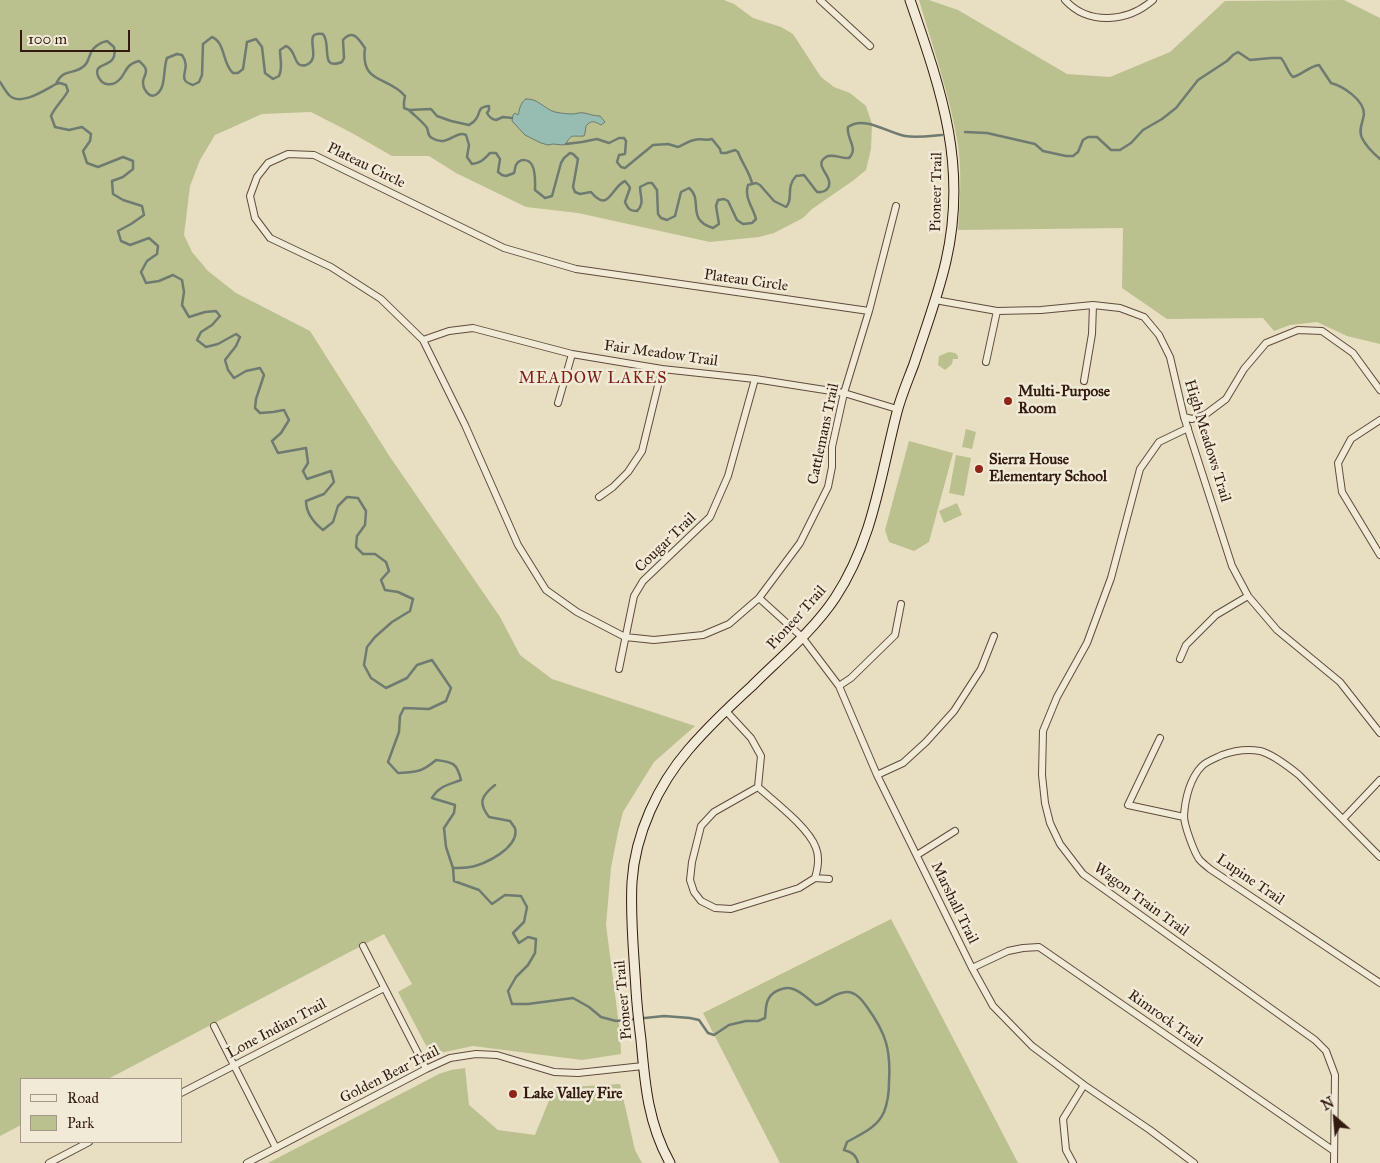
<!DOCTYPE html>
<style>
body{margin:0}
#map{position:relative;width:1380px;height:1163px;overflow:hidden;background:#e8dec2;font-family:"IM FELL Great Primer",serif}
canvas{display:block}
.legend{position:absolute;left:20px;top:1078px;width:162px;height:65px;box-sizing:border-box;background:#f0ead7;border:1px solid #a49787;margin:0;padding:6px 9px;list-style:none;font-size:15px;color:#321a0f}
.legend li{display:flex;align-items:center;gap:10px;height:25px}
.legend b{width:25px;border:1px solid #a49787}
.north{position:absolute;left:1310px;top:1093px;width:50px;height:50px;-webkit-text-stroke:4px #f0ead7;paint-order:stroke;rotate:333deg;font-size:14px;font-weight:700;line-height:20px;text-align:center;color:#321a0f}
.north::after{content:'';display:block;margin:auto;width:18px;height:22px;background:#321a0f;clip-path:polygon(50% 0,100% 100%,50% 72%,0 100%)}
.scale{position:absolute;left:20px;top:30px;width:110px;height:22px;box-sizing:border-box;border:2px solid #321a0f;border-top:0;padding-left:6px;font-size:15px;line-height:18px;white-space:nowrap;color:#321a0f;-webkit-text-stroke:4px #f0ead7;paint-order:stroke}
</style>
<div id="map">
<canvas width="1380" height="1163"></canvas>
<ul class="legend">
<li><b style="height:6px;background:#f0ead7"></b>Road</li>
<li><b style="height:14px;background:#bbc08f"></b>Park</li>
</ul>
<div class="north">N</div>
<div class="scale">100 m</div>
</div>
<script>
const g = document.querySelector('canvas').getContext('2d');
g.lineJoin = 'round';
function fillPath(path, color) { g.fillStyle = color; g.fill(path, 'evenodd'); }
function stroke(path, color, width, dash) { g.strokeStyle = color; g.lineWidth = width; g.lineCap = dash ? 'butt' : 'round'; g.setLineDash(dash || []); g.stroke(path); }
function write(font, color, halo, rows, align = 'center') {
  g.font = font + ' "IM FELL Great Primer",serif'; g.lineWidth = 5; g.setLineDash([]); g.textBaseline = 'middle'; g.strokeStyle = halo; g.fillStyle = color; for (const [text, x, y, turn = 0] of rows) {
    g.save(); g.translate(x, y); g.rotate((+turn || 0) * Math.PI / 180); g.textAlign = isNaN(turn) ? turn : align; if (halo) g.strokeText(text, 0, 0); g.fillText(text, 0, 0); g.restore();
  }
}
fillPath(new Path2D(`
 M0,0H724L734,4L753,18L781,27L793,34L821,77L834,87L850,93L866,106L872,124L871,149L866,170L854,180L812,209L803,218L774,233L759,237L710,242L578,213L526,207L456,173L429,156H392L352,133L311,112L262,114L215,135L200,160L190,186L184,235L192,252L208,271L236,293L310,331L390,457L500,617L520,655L552,679L695,726L654,762L623,812L618,832L611,868L606,925L620,1033L621,1054L582,1060L473,1046L431,1055L398,992L412,984L384,934L108,1079H21V1125L0,1136Z
 M919,0H929L958,10L1067,74L1110,77L1170,52L1225,1L1344,0L1380,18V344L1347,336L1317,322L1290,325L1274,331L1263,318L1167,319L1122,288L1123,228L958,230C960,202 962,173 958,145C950,96 933,48 919,0Z
 M949,352L955,353L958,356V359H953L952,364L945,370L938,365L939,356Z
 M966,429L976,432L972,449L962,447Z
 M909,441L953,453L929,542L914,551L889,542L885,530Z
 M956,455L971,458L964,496L949,493Z
 M957,503L962,515L944,523L939,511Z
 M891,919L1018,1163H780L703,1013Z
 M465,1068L469,1105L498,1130L535,1135L554,1088L620,1084L635,1150L642,1163H268L439,1074L451,1070Z`), '#bbc08f');
const water = new Path2D(`
 M526,99C538,98 544,109 555,112C560,113 567,114 572,114C576,114 580,112 584,113C590,114 593,116 600,116L605,122L601,125C594,121 591,120 586,126L585,133L584,136C573,137 571,133 566,144L563,145L553,144L548,145L541,143L525,135L512,121L513,115L515,113L518,115C520,108 520,103 526,99Z`);
fillPath(water, '#97bcb2');
stroke(water, '#6f7b71', 1);
stroke(new Path2D(`
 M0,82C3,86 5,91 9,95C20,107 45,90 56,84L60,83L66,85L68,91C63,100 55,107 51,116L55,127L69,130L82,127L91,134L90,141L83,151L87,163L98,167L123,157L133,161V169L123,177L112,181L113,194L123,200L142,206L144,215L131,224L118,231L121,241L130,245L149,238L158,246L157,254L147,261L141,272L146,283L159,281L173,275L182,280L184,292L182,305L189,317L205,312L216,311L220,316L212,325L201,332L197,340L206,347L218,344L236,334L240,337L236,346L225,360L228,370L234,378L246,371L260,368L264,375L256,399L255,408L260,413L273,412L284,410L289,420L281,433L272,441L278,453L306,448L308,463L303,471L307,479L331,471L334,482L324,494L306,501C306,513 313,522 323,530L333,522L338,506L347,497L358,498L366,511L365,525L357,536L356,547L363,554H375L386,562L389,571L381,580L385,590L398,592L413,599L410,611L392,622L375,637L367,647L364,665L371,678L386,688L407,678L417,665L432,660L451,688L446,701L429,709L404,708L400,716L399,732L388,762L398,773C417,772 422,772 436,760C453,762 457,763 461,780C448,785 439,786 432,798L455,805L454,813L444,828L446,847L453,868L454,881L479,890L492,904L505,895L521,896L527,907L524,922L513,933L519,943L528,937L536,939L535,953L528,965L516,977L508,991L512,1004H528L573,998L589,1007L601,1017L616,1021L664,1016L690,1018L699,1020L708,1033L714,1035L729,1025L746,1021H758L765,1018C766,1011 765,1004 769,998C773,991 785,986 793,989C801,991 809,1000 816,1005C827,1003 834,992 847,992C856,992 862,1000 867,1007C886,1033 891,1050 889,1082C889,1092 888,1102 884,1112C877,1128 861,1134 847,1142L844,1150C852,1152 856,1155 858,1163
 M56,84C64,67 73,76 84,66C88,63 88,59 90,55C92,48 100,42 107,41L114,47C119,70 92,60 98,76C102,86 113,87 120,79C124,75 125,70 129,66C132,63 135,62 139,61C142,64 146,66 146,71C146,75 143,78 143,82C143,90 151,101 158,93C166,86 163,68 167,58L177,54L182,55C193,70 174,79 193,85L199,82L202,75L203,44L212,37C226,43 222,64 233,73H238L243,69L247,42L256,39L262,47L265,73L273,79L279,76C283,68 280,59 280,50L286,46C297,50 293,69 306,65C324,59 300,30 323,34C332,45 319,71 342,62L344,58L343,40C353,28 359,40 365,48C360,84 388,76 405,96L404,102V108L409,110L431,109L437,116L451,121L469,125C472,123 474,122 476,119C481,112 477,107 489,106V110L487,113C489,117 491,119 496,120L503,117L512,118
 M409,110C414,115 424,123 427,128C429,133 427,135 432,138C447,148 455,130 466,135L469,145L467,157L472,164C481,163 484,159 490,153H496L500,159L498,172L502,175L506,176L514,173C515,170 515,167 516,165C520,158 529,159 532,165C536,172 535,183 535,190L545,198L552,196L561,163L564,158L570,153L573,154L578,159L573,187L575,192L580,194L591,192C609,214 611,187 625,181L629,186L630,188L625,202C628,209 630,211 637,211C645,203 640,197 640,187L648,183H652L657,190L658,214L661,218L667,220L675,216L681,192L689,188C704,200 685,219 713,228L719,224L716,206L718,200L724,199L728,201L737,220L743,224L752,223L756,219C753,207 744,198 748,185L756,183L760,185L774,201L786,207C794,199 785,188 796,176L804,175L817,192C826,193 832,187 828,178C825,171 816,163 826,157C832,153 842,159 849,158C859,148 846,139 848,127C864,115 888,133 905,136C918,138 929,136 942,135
 M965,132L987,133L1035,144L1043,151L1066,156H1073L1078,152L1083,140L1088,137H1097L1111,150H1120L1131,143L1143,130L1162,119L1176,108L1198,80L1227,61L1233,55L1238,52L1250,60L1271,58H1281C1287,65 1287,72 1293,77C1303,74 1308,67 1319,65L1331,83C1343,86 1364,100 1364,114C1363,122 1358,130 1362,138C1366,146 1373,153 1380,159
 M566,144L582,142L597,139L609,143L619,138H624L626,141L625,154L619,155L617,162L621,167L625,168L653,145L668,144L678,147C684,145 688,141 694,140C701,138 706,141 712,139L720,149L721,153H726L735,150L738,152C742,163 749,171 752,183
 M453,868C459,868 464,868 470,867C485,865 520,847 515,828C514,827 511,822 510,821L489,817C478,803 481,796 495,785`), '#6f7b71', 2.5);
const street = new Path2D(`
 M820,0L870,46
 M1065,0C1089,26 1128,22 1153,0
 M935,300L997,311L1041,310L1093,305L1120,308L1144,317L1159,335L1170,357L1184,417L1232,566L1248,596L1277,630L1340,682L1380,733
 M869,311L576,269L504,248L314,155L288,154L268,163L257,177L250,196L255,218L270,238L331,267L381,299L423,340L465,425L518,545L546,590L577,612L625,637L654,640L703,635L729,624L759,598L800,543L828,487L832,467V447L844,393L869,311L896,206
 M423,340L449,331L473,328L572,354L662,369L755,379L844,393L897,409
 M986,362L997,311
 M1084,381L1092,334L1093,305
 M558,403L572,354
 M1184,417L1192,419L1206,414L1226,399L1244,369L1266,343L1298,330L1322,331L1353,353L1380,390
 M1380,420L1351,439L1338,463L1342,492L1380,555
 M1188,428L1159,442L1140,469L1111,578L1087,643L1057,697L1043,731L1042,775L1045,803L1050,823L1060,844L1083,874L1315,1040L1326,1051L1335,1075L1334,1163
 M599,497L613,487L628,472L642,451L662,369
 M759,598L802,637L839,686L877,775L972,968L993,1006L1032,1046L1084,1085L1150,1130L1194,1163
 M1180,659L1186,645L1216,615L1248,596
 M619,669L634,596L643,581L710,517L728,476L755,379
 M839,686L851,678L895,635L901,604
 M726,711L751,738L761,756L758,787L714,812L701,826L692,862L690,880L694,892L701,901L715,908L731,909L799,888L815,878C818,868 820,858 816,848C809,828 775,802 758,787
 M1160,738L1128,805L1184,817
 M877,775L903,763L926,742L954,711L981,669L994,636
 M1343,819L1380,780
 M917,855L955,831
 M1380,857L1299,775C1289,767 1273,754 1260,751C1248,749 1233,751 1222,755C1216,758 1207,761 1202,766C1190,778 1185,799 1184,816C1184,825 1194,852 1199,859C1202,863 1207,866 1210,869L1380,983
 M815,878L829,879
 M363,946L426,1069
 M972,968L1008,951L1023,948L1039,947L1334,1151
 M214,1026L276,1148
 M181,1093L384,988
 M49,1163L89,1142
 M247,1163L426,1069L450,1058L476,1054L497,1055L554,1072L578,1073L643,1066
 M1073,1163L1066,1150L1063,1119L1084,1085`);
const secondary = new Path2D(`
 M670,1163C648,1123 645,1085 641,1040C639,1024 637,1007 636,990C634,954 630,918 632,882C635,834 658,785 689,749C708,727 730,706 752,686C780,658 813,631 835,598C873,540 880,478 897,412C901,396 908,380 914,364C925,330 938,296 946,261C968,165 941,90 910,0`);
stroke(street, '#604b3c', 8);
stroke(secondary, '#321a0f', 11);
stroke(street, '#f0ead7', 6);
stroke(secondary, '#f0ead7', 9);
for (const [x, y, r, color] of [
 [1008,401,5,"#8f2418"],
 [979,469,5,"#8f2418"],
 [513,1094,5,"#8f2418"]
]) { const dot = new Path2D(); dot.arc(x, y, r, 0, 2 * Math.PI); g.fillStyle = color; g.fill(dot); stroke(dot, '#f0ead7', 2); }
write('15px', '#321a0f', '#f0ead7', [
 ["Plateau Circle",366,166,26],
 ["Pioneer Trail",937,192,-89],
 ["Plateau Circle",746,281,8],
 ["Fair Meadow Trail",661,354,8],
 ["Cattlemans Trail",824,434,-78],
 ["High Meadows Trail",1207,441,73],
 ["Cougar Trail",666,543,-44],
 ["Pioneer Trail",797,618,-48],
 ["Lupine Trail",1250,880,34],
 ["Wagon Train Trail",1141,900,36],
 ["Marshall Trail",954,903,64],
 ["Pioneer Trail",624,1000,-95],
 ["Rimrock Trail",1165,1019,35],
 ["Lone Indian Trail",277,1029,-28],
 ["Golden Bear Trail",390,1075,-27]
]);
write('bold 15px', '#321a0f', '#f0ead7', [
 ["Multi-Purpose",1018,392],
 ["Room",1018,409],
 ["Sierra House",989,460],
 ["Elementary School",989,477],
 ["Lake Valley Fire",523,1094]
], 'left');
g.letterSpacing = '1px';
write('16px', '#7a1f14', '#f0ead7', [
 ["MEADOW LAKES",593,379]
]);
g.letterSpacing = '0px';
</script>
